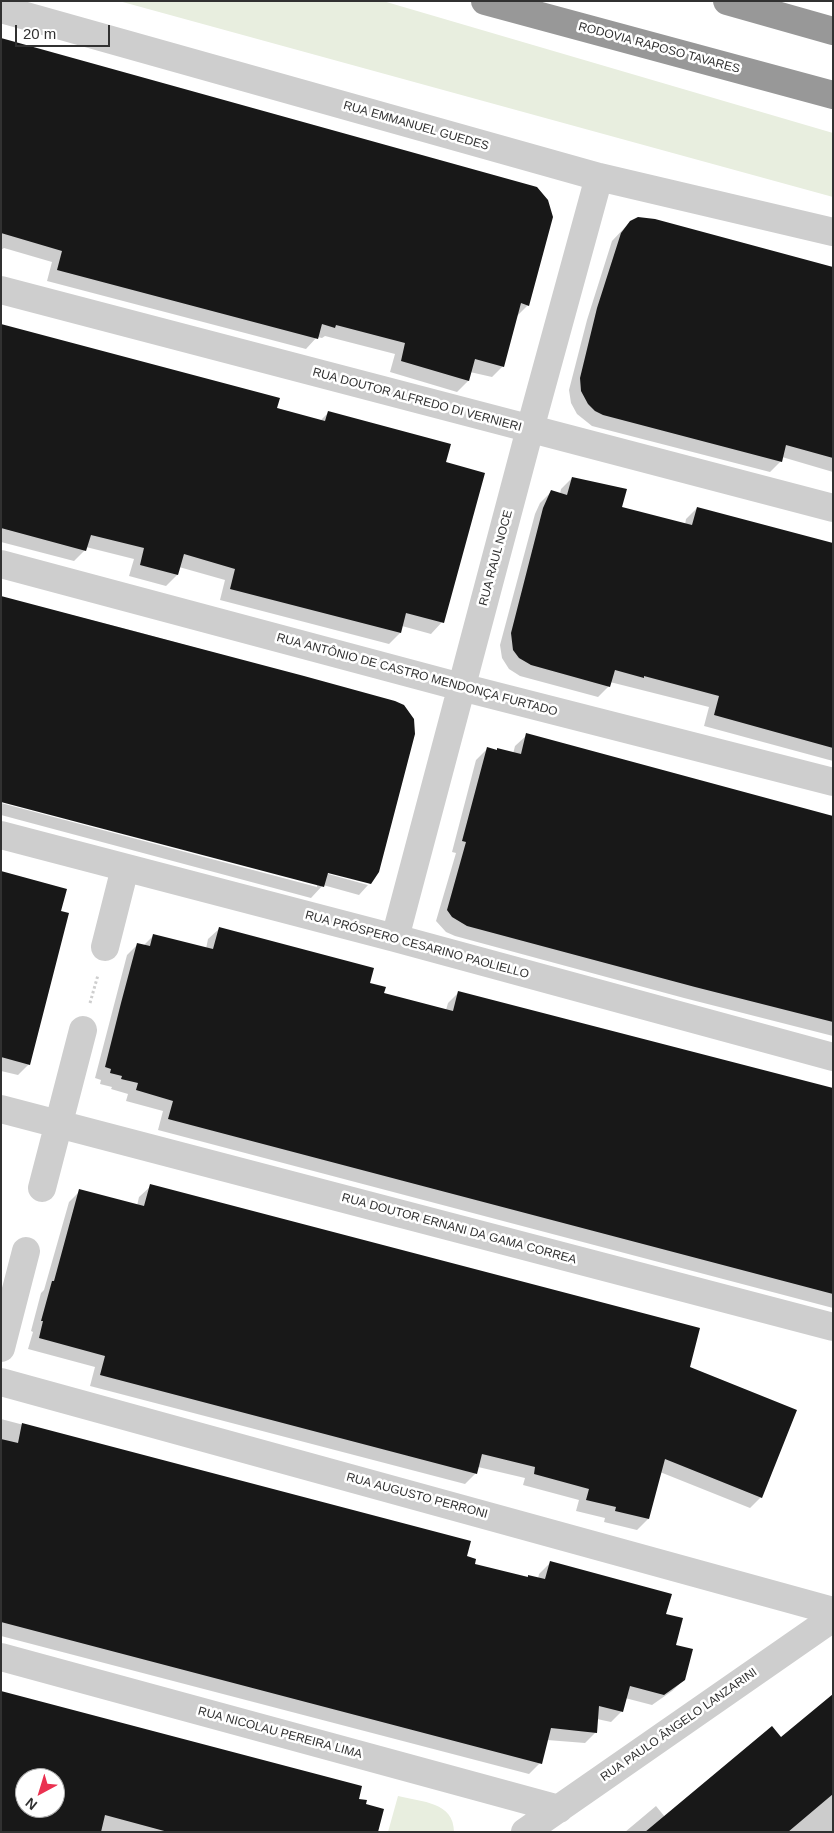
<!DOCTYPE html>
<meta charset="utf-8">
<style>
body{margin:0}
#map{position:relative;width:834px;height:1833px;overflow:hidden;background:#fff;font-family:Arial,sans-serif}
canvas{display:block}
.frame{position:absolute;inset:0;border:2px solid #313131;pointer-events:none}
.north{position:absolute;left:15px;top:1768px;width:50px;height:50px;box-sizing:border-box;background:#fff;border:1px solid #adadad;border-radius:50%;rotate:219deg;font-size:14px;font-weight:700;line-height:20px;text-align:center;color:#313131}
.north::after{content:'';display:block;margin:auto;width:18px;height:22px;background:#ea3150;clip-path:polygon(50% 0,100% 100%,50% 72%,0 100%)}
.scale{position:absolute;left:15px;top:25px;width:95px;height:22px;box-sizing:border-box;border:2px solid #313131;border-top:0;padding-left:6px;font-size:15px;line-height:18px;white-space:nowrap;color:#313131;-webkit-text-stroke:4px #fff;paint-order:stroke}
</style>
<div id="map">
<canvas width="834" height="1833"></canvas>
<div class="frame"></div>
<div class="north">N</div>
<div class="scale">20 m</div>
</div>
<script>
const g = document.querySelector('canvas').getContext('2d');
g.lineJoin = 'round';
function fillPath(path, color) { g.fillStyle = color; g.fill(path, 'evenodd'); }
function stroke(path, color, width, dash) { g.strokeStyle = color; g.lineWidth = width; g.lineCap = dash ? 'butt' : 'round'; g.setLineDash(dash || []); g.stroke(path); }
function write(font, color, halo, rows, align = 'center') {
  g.font = font + ' Arial,sans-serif'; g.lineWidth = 5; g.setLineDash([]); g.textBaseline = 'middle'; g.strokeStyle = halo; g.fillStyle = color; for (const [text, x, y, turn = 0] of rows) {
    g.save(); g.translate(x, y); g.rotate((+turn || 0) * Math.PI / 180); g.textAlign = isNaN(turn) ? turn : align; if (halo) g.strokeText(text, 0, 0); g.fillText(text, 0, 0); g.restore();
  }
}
fillPath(new Path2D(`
 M119,1H383L833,133V197Z
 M398,1796C422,1802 454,1802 454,1832H388Z`), '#e8eedf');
fillPath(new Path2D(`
 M1,39L528,305L517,316L503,366L492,377L470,372L468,381L457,392L390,372L395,354L325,336L322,338L317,337L306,349L47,281L52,262L4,248L1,250Z
 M630,222L833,268V472L782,457L781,461L770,472L592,426L577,414L571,403L569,390L587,320L612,241Z
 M1,325L320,421L328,413L445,463L442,622L431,634L402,626L400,633L389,644L220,600L225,580L179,567L177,575L166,586L129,576L134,559L86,547L85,550L74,561L1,542Z
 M572,478L621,508L685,525L686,519L697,508L833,545V761L704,726L709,707L610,682L609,686L598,697L520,676L509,669L502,658L500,645L535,514L540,503L551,492L560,494L561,489Z
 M1,597L134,631L395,702L404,706L410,714L414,723L378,872L369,884V882L322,870L321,872L368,885L359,895L323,885L311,898L1,815V803L317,887V884Z
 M527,735L833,818V1036L684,998L455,936L446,932L436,921L456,853L452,852L476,760L487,749L496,751L498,749L513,754L515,746Z
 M1,873L29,1064L18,1075L1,1071Z
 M219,929L368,984L382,994L446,1010L448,1003L459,992L833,1091V1308L158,1130L163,1111L126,1101L128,1094L111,1089L112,1087L100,1084L101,1080L95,1078L127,955L138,944L143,946L154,935L206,949L208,939Z
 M151,1186L688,1367L761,1497L750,1508L660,1472L648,1519L637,1530L604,1522L605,1518L576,1511L579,1500L523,1485L525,1478L478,1467L476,1473L465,1484L90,1386L95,1367L28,1349L33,1332L31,1331L41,1293L44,1290L69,1202L80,1191L137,1206L139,1197Z
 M1,1419L469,1542L465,1557L473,1565L526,1578L528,1576L538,1579L539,1574L550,1563L665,1615L684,1680L672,1691L652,1705L625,1698L622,1711L611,1722L597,1719L596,1732L585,1743L547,1740L540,1763L529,1774L1,1636Z
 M1,1692L357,1800L364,1805L376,1832H1ZM25,1778H55V1808H25Z
 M833,1696V1832H625L656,1806L665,1817L781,1739Z`), '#0003');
fillPath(new Path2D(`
 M1,38L537,187L548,200L553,217L529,306L521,303L504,367L475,359L469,381L401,361L405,343L336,325L335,328L322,324L318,339L57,270L62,251L1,233Z
 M638,217L655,219L833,267V458L786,445L782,462L603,415L595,411L588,404L581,391L580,378L597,308L621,233L630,221Z
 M1,324L280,398L277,408L325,421L328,411L451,444L446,462L485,473L444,623L406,613L401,633L230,589L235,569L184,554L178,575L140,565L144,548L91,535L86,551L1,528Z
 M572,477L627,489L622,507L692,525L697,507L833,543V748L714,715L719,696L644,676V678L615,670L610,687L531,665L519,658L513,650L511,633L543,508L551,490L567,495Z
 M1,596L304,676L395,701L404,705L414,719L415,734L379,872L371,884L328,873L324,887L1,802Z
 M526,733L833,816V1022L695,987L467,926L452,917L447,910L466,842L462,841L487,747L497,750V748L521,754Z
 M1,871L67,889L61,911L69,913L30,1065L1,1057Z
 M219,927L374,968L370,983L386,987L384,993L453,1011L458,991L833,1088V1294L168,1119L173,1101L136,1090L138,1083L121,1079L122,1076L110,1073L111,1069L105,1067L121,1003L137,943L150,946L153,934L213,949Z
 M150,1184L700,1328L690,1367L797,1410L762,1498L665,1459L649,1519L615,1511L616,1507L586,1500L589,1489L534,1474L535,1467L482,1454L477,1474L100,1375L105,1356L39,1338L43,1321H41L52,1281H54L79,1189L144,1206Z
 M22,1423L471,1541L467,1556L476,1559L475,1564L528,1577V1575L545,1579L550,1561L672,1594L666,1614L683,1618L676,1645L693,1649L685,1680L664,1695L630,1686L623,1712L599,1706L597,1733L551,1728L542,1764L1,1622V1439L18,1443Z
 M1,1691L362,1786L359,1799L367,1800L366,1804L384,1809L378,1832H168L105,1815L101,1832H1ZM25,1778H55V1808H25Z
 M833,1694V1794L788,1832H645L772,1726L781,1737Z`), '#181818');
stroke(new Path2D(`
 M90,1003L98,975`), '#cecece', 3, [2.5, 2.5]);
stroke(new Path2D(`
 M1,9L599,177L833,232
 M1,290L833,508
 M1,564L461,687L833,782
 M1,835L395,938L833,1057
 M395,938L530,429L599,177
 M105,947L125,868
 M1,1109L833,1327
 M42,1188L83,1030
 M1,1348L26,1251
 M1,1382L833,1611
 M1,1657L559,1809
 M525,1832L833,1618`), '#cecece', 28);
stroke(new Path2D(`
 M485,1L833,95
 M727,1L833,31`), '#989898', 28);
write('12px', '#313131', '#fff', [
 ["RODOVIA RAPOSO TAVARES",659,48,15],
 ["RUA EMMANUEL GUEDES",416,126,16],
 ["RUA DOUTOR ALFREDO DI VERNIERI",417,400,15],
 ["RUA RAUL NOCE",496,558,-75],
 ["RUA ANTÔNIO DE CASTRO MENDONÇA FURTADO",417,675,15],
 ["RUA PRÓSPERO CESARINO PAOLIELLO",417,945,15],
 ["RUA DOUTOR ERNANI DA GAMA CORREA",459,1229,15],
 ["RUA AUGUSTO PERRONI",417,1496,15],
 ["RUA PAULO ÂNGELO LANZARINI",679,1725,-35],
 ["RUA NICOLAU PEREIRA LIMA",280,1733,15]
]);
</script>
